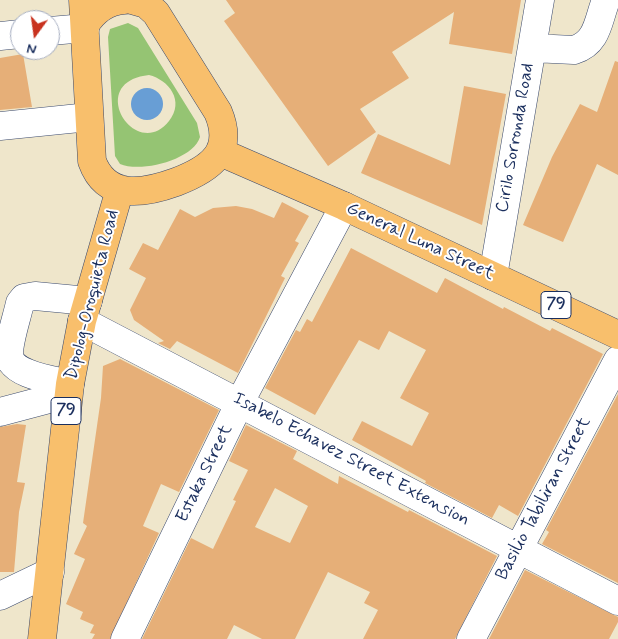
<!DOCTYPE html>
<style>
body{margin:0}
#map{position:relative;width:618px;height:639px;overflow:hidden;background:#efe6cb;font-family:Mynerve,sans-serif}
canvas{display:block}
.north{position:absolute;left:10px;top:10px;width:50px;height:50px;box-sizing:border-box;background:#fff;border:1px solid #a4acbf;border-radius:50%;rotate:194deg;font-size:14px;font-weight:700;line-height:20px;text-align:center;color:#1b2f5e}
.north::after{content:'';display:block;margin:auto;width:18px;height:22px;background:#c8321e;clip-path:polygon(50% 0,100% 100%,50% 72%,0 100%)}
</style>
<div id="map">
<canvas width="618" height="639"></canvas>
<div class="north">N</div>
</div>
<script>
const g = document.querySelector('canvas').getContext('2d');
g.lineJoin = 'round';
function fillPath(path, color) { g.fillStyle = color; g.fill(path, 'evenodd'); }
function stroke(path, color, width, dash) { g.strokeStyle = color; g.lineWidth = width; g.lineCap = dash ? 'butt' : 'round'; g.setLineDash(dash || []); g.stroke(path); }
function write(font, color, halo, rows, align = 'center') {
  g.font = font + ' Mynerve,sans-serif'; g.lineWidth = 4; g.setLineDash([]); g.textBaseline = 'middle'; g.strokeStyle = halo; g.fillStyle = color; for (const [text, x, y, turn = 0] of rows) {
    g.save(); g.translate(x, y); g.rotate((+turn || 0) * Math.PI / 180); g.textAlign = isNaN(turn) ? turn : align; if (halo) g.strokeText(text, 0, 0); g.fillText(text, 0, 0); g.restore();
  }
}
fillPath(new Path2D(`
 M128,23L138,28L197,123L200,137C193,160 141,173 120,164L115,156L108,37L110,29ZM149,75C169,80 185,101 169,121C136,163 84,82 149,75Z`), '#95c473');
fillPath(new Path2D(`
 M131 104a16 16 0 1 1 32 0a16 16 0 1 1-32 0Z`), '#689ed5');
fillPath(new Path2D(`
 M226,0H521L512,54L449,44L454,12L392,52L409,78L360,109L376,132L328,166L224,21L235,13Z
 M23,54L32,107L0,110V58Z
 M615,61L618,62V175L597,164L563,242L523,225L552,157L580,104L597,112Z
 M464,86L506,94L482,225L361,173L378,134L450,165Z
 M282,202L309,216L295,241L299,243L281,276L285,278L238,373L177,341L170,349L158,343L164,341L134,320L130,310L146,278L129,269L143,243L158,250L180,209L195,217L213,208L236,206L252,209L274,218Z
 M351,248L437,293L445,278L503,309L504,307L550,331L552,328L603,354L518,516L499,505L492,518L425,483L426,481L352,440L362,421L412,446L429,413L400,398L426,350L389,331L379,350L359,340L315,415L265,388L296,330L300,332L307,319L312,322Z
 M120,359L219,410L179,492L161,484L143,526L159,533L110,639H92L95,634L90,633L94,625L80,619L83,612L66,604L85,559L74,554L87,526L83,523L101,398L103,366Z
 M618,394V583L542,544L549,532L546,530Z
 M17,424L26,425L17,482L25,483L19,512L14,572H0V427Z
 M246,425L297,451L293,459L338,484L339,476L408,512L409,510L497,556L455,639H363L378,610L364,603L370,592L328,572L295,639H262L234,625L227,639H142L191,538L213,549L236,501L233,500L248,470L229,461ZM275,488L308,506L290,543L255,527Z
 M525,570L618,617V622L609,639H489Z`), '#e6af78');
const minor = new Path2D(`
 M50,31L85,28
 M0,36L20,34
 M532,48L574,50C598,43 598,20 606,0
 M0,126L89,117
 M493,276L540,0
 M82,321L618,601
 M70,384C54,380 10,375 9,354C9,340 17,317 20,303L24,298L35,296L88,301
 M0,412L68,394
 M0,596L50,572
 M125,639L240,402L344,206
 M471,639L618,360`);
const major = new Path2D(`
 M220,152L344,206L618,335`);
const highway = new Path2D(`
 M83,0L92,161C106,200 143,194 176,182C210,169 235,152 218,112L156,13L146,4L132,0
 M85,25C94,11 106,1 124,0
 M42,639L70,384L82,321L120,189`);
stroke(minor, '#3b4a6e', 29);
stroke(major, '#3b4a6e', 29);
stroke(highway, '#3b4a6e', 29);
stroke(minor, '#fff', 28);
stroke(major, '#f8bf6c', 28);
stroke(highway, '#f8bf6c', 28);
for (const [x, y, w] of [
 [556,305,30],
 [66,411,30]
]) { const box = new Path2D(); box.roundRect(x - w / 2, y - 13.5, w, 27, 4); g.fillStyle = '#fff'; g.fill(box); stroke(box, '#1b2f5e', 1); }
write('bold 16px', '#1b2f5e', null, [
 ["79",556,305],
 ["79",66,411]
]);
write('18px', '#1b2f5e', '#fff', [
 ["Cirilo Sorronda Road",516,138,-80],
 ["General Luna Street",420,242,25],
 ["Dipolog-Oroquieta Road",93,295,-76],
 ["Isabelo Echavez Street Extension",351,460,28],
 ["Estaka Street",205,474,-64],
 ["Basilio Tabiliran Street",544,499,-62]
]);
</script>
